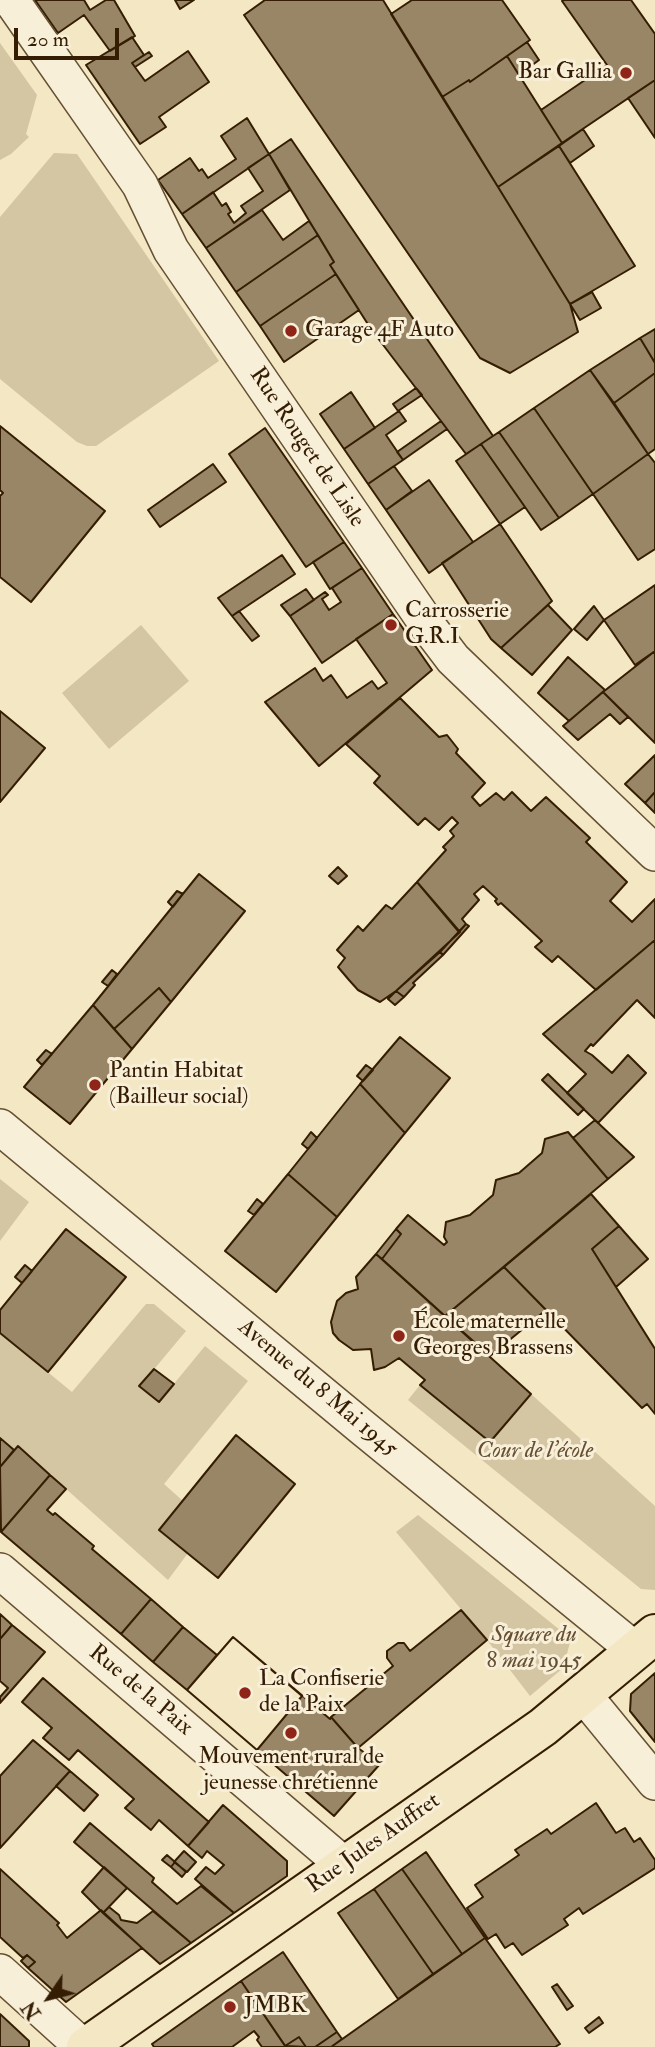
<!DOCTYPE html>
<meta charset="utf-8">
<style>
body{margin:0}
#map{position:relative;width:655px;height:2047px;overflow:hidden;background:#f4e7c4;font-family:"IM FELL Double Pica",serif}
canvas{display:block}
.north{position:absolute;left:14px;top:1963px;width:70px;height:70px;-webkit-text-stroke:5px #f8efd9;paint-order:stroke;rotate:235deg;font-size:19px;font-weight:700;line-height:28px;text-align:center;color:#351d03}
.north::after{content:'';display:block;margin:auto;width:24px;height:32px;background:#351d03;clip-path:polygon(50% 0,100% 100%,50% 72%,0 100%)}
.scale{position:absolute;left:14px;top:28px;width:105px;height:32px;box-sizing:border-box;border:4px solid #351d03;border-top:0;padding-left:9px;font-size:21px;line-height:24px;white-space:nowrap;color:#351d03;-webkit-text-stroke:5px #f8efd9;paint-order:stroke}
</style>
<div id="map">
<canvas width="655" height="2047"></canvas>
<div class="north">N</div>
<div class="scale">20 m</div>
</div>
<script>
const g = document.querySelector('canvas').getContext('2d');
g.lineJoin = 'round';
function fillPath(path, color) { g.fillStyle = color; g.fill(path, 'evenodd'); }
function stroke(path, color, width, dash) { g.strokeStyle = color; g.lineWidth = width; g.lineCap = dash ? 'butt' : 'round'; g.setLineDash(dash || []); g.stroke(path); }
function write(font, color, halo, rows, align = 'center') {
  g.font = font + ' "IM FELL Double Pica",serif'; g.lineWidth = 6; g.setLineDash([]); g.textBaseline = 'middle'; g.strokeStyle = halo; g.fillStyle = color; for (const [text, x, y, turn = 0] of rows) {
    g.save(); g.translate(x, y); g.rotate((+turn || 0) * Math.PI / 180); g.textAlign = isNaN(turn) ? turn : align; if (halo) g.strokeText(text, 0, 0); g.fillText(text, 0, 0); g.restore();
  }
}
fillPath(new Path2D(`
 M0,43L37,95L26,134L29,137L11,154L0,160Z
 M54,153L77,154L219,361L96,446H87L77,442L0,379V217Z
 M141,625L189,681L109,749L62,693Z
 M0,1179L29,1202L0,1241Z
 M146,1304H154L186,1331L140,1386L159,1402L205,1346L248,1381L164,1484L183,1501L188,1553L168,1580L18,1446L14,1450L0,1438V1333L72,1392Z
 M420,1385L490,1442L531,1394L655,1506V1590L641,1589L408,1400Z
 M418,1515L571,1639L563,1668L530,1696L487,1640L396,1532Z`), '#d4c5a3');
const building = new Path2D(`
 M35,0H84L90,10L106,0H114L135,36L110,51L84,15L58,33Z
 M175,0H194L180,9Z
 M265,0H383L570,304L578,332L510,373L480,358L244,15Z
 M412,0H502L530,40L470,82L469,80L442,97L391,14Z
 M564,0H631L655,34V80L562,143L541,110L607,65L562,1Z
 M132,37L144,55L132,63L145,81L188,51L209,82L159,117L166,127L140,144L86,65Z
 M527,42L539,60L519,75L507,56Z
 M149,52L152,56L135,67L132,63Z
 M507,56L562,143L498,187L442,97L469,80L470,82Z
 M655,80V138L628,98Z
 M247,118L269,154L182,214L158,180L190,158L199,171L202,169L208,178L236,159L221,136Z
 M583,129L594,146L570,163L559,146Z
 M291,139L493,436L466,454L371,329L330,265L334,262L269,154Z
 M559,146L635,266L570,304L498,187Z
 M269,154L290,190L206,248L182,214L213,192L222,206L226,203L231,212L228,214L234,223L246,213L241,206L263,191L248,168Z
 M262,210L283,240L309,221L318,235L236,292L206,248Z
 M318,235L334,262L330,265L336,274L260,326L236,292Z
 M336,274L359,310L284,362L260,326Z
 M592,292L601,308L580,320L570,304Z
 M655,329V363L640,338Z
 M640,338L655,363V373L614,403L590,370Z
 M590,370L648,454L593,494L534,408Z
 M655,373V449L648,454L614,403Z
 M416,388L422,395L398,411L393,404Z
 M351,392L375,428L344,449L320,414Z
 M534,408L593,494L559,518L499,432Z
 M399,411L406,421L386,435L403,460L368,484L344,449Z
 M441,421L447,429L403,460L397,452Z
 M0,426L105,511L31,602L0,577V496L3,493L0,490Z
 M265,428L344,542L306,567L229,454Z
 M499,432L559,518L541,530L481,444Z
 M481,444L525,507L500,524L456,461Z
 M648,454L655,463V549L638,560L593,494Z
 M213,464L226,482L160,527L148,510Z
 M394,466L412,491L386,510L368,484Z
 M429,480L473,542L429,573L386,510Z
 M500,524L552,601L501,648L491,639L442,563Z
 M344,542L362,568L330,589L313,562Z
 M282,555L295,574L232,616L218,598Z
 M362,568L393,614L322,663L290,616L325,592L328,595L322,599L329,610L341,602L332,588Z
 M655,585V651L635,665L604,620Z
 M306,589L314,600L290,616L281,605Z
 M548,605L572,630L532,675L501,648Z
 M594,606L604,620L587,640L574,629Z
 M239,611L259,636L252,641L232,616Z
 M393,614L432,670L319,766L265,702L315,668L323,681L331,675L347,698L372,681L378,689L387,683L356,639Z
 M655,651V743L603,692Z
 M568,657L605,690L569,721L538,693Z
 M603,692L628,717L620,724L610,714L578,740L563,726Z
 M400,698L439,737L447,735L458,749L456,753L485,783L472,797L480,806L496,793L504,800L512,792L531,811L546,797L590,838L586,842L627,882L610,901L632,922L655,899V940L596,990L558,956L552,962L535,947L542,941L501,903L498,905L495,901L497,899L483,886L474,894L479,900L462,919L466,924L459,932L417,882L446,850L443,847L454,836L450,831L458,823L452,817L439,830L425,818L418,825L374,783L380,776L346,744Z
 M0,711L45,748L0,802Z
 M655,755V792L645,803L625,784Z
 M655,792V813L645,803Z
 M338,867L347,876L338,884L329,876Z
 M199,874L245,911L171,1002L159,988L114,1029L93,1005Z
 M417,882L460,932L396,991L380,1002L358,990L349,980L338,967L345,958L337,950L358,926L363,931L386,905L392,909Z
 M177,891L183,894L173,907L168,902Z
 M466,924L469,926L443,955L440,952Z
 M655,940V1018L637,1000L593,1046L591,1044L585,1051L592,1055L612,1073L628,1055L646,1073L598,1123L567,1093L586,1074L543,1034Z
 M440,952L443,955L413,983L415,985L404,997L396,991Z
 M112,970L117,974L108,986L102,982Z
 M159,988L171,1002L132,1049L114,1029Z
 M396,991L404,997L395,1005L388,999Z
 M93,1005L132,1049L70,1124L24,1087Z
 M400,1037L450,1078L405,1133L360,1084Z
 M46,1050L52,1054L42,1065L37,1060Z
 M366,1065L373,1070L363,1081L357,1076Z
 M548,1074L584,1109L578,1115L542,1080Z
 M360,1084L405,1133L337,1217L288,1174Z
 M595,1120L634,1157L608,1179L573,1138Z
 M311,1132L317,1138L308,1149L302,1144Z
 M568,1132L608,1179L445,1316L382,1259L401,1234L396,1229L408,1215L444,1245L447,1242L444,1237L446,1222L470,1215L493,1195L496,1180L519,1173L542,1153L545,1139Z
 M288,1174L337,1217L276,1292L225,1251Z
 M591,1194L619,1226L592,1249L655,1349V1414L647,1404L642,1408L504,1267Z
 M257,1199L263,1204L254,1215L248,1211Z
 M619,1226L648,1259L616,1287L592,1249Z
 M66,1229L126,1277L48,1372L0,1333V1310Z
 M396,1229L401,1234L382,1259L376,1254Z
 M376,1254L531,1394L490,1442L420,1385L425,1380L399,1358L385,1367L374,1370L371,1349L353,1350L339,1340L333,1333L331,1322L337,1301L346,1293L358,1289L356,1277Z
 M25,1265L32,1271L22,1283L15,1277Z
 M504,1267L546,1310L490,1356L445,1316Z
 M154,1369L174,1384L159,1402L139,1386Z
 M236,1435L295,1484L218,1578L159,1530Z
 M0,1438L14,1450L0,1467Z
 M18,1446L50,1475L1,1532L0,1467Z
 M50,1475L66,1489L47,1510L53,1515L55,1513L94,1546L92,1549L151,1599L121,1634L1,1532Z
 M151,1599L183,1627L153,1662L121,1634Z
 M461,1610L487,1640L358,1748L331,1717L393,1666L387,1658V1651L398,1643H404L410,1651Z
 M0,1614L12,1625L0,1639Z
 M12,1625L45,1652L0,1703V1697L8,1688L0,1681V1639Z
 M183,1627L217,1655L187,1690L153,1662Z
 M233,1637L330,1719L331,1717L358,1748L380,1764L334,1816L187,1690Z
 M233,1637L302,1696L257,1750L187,1690Z
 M655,1673V1742L630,1711L631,1694Z
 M43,1678L209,1822L188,1846L159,1820L151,1830L125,1808L134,1799L78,1750L69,1760L43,1738L52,1728L22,1702Z
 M33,1740L70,1771L0,1848V1776Z
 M70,1771L98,1795L84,1811L56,1786Z
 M596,1803L616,1833L625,1828L634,1842L640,1838L655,1860V1868L583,1914L579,1908L564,1919L568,1925L522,1955L513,1943L505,1948L496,1934L488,1939L467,1908L483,1897L475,1885L519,1855L515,1850L547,1829L551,1834Z
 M223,1805L287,1861V1876L234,1913L195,1879L206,1867L215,1874L224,1865L207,1851L202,1858L188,1846Z
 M90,1823L154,1878L152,1882L177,1904L201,1886L234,1913L191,1943L74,1842Z
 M184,1851L196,1862L187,1872L174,1862Z
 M426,1852L485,1938L462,1954L402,1869Z
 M167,1855L175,1862L171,1867L162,1860Z
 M175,1862L186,1872L182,1877L171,1867Z
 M104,1867L127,1888L103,1913L82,1892Z
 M0,1869L59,1923L57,1925L67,1938L101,1910L142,1948L66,2002L28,1968L35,1962L27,1955L23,1958L0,1937Z
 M402,1869L462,1954L433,1974L374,1889Z
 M374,1889L433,1974L398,1999L338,1913Z
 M109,1907L119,1915L121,1920L137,1923L153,1911L191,1943L160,1964L103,1913Z
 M485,1938L560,2044L555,2047H331Z
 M283,1952L337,2032L315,2047H306L299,2037L285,2046L241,1981Z
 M27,1955L35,1962L28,1968L21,1961Z
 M241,1981L286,2047H262L257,2040L259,2037L254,2031L232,2047H154L152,2044Z
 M557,1984L573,2006L567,2010L552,1987Z
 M0,2014L29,2041V2047H0Z
 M599,2017L603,2023L589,2033L585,2028Z
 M337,2032L342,2039L331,2047H315Z
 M299,2037L306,2047L285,2046Z`);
fillPath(building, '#988667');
stroke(building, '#351d03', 2);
const minor = new Path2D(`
 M11,0L140,185L171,250L431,630L453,659L655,853
 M0,1127L363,1428L635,1650
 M0,1571L344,1865
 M582,1693L655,1782
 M0,1972L83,2047`);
const major = new Path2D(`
 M86,2047L543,1727L655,1634`);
stroke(minor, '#655033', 38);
stroke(major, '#351d03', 42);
stroke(minor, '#f8efd9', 35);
stroke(major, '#f4e7c4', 38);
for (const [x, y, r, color] of [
 [626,73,7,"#8f2418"],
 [291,331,7,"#8f2418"],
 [391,625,7,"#8f2418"],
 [95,1085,7,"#8f2418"],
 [399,1336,7,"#8f2418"],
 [245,1693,7,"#8f2418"],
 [291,1733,7,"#8f2418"],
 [230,2007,7,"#8f2418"]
]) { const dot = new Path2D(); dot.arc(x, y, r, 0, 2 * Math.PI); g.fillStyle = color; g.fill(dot); stroke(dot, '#f8efd9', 2.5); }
write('23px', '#351d03', '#f8efd9', [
 ["Bar Gallia",612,73,"right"],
 ["Garage 4F Auto",305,331],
 ["Carrosserie",405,612],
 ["G.R.I",405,638],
 ["Pantin Habitat",109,1072],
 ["(Bailleur social)",109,1098],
 ["École maternelle",413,1323],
 ["Georges Brassens",413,1349],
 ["La Confiserie",259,1680],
 ["de la Paix",259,1706],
 ["Mouvement rural de",291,1758,"center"],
 ["jeunesse chrétienne",291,1784,"center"],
 ["JMBK",244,2007]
], 'left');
write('23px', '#351d03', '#f8efd9', [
 ["Rue Rouget de Lisle",306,448,56],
 ["Avenue du 8 Mai 1945",317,1389,40],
 ["Rue de la Paix",140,1691,40],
 ["Rue Jules Auffret",374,1844,-35]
]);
write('italic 23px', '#654f33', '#f8efd9', [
 ["Cour de l'école",535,1452],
 ["Square du",534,1636],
 ["8 mai 1945",534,1662]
]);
</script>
